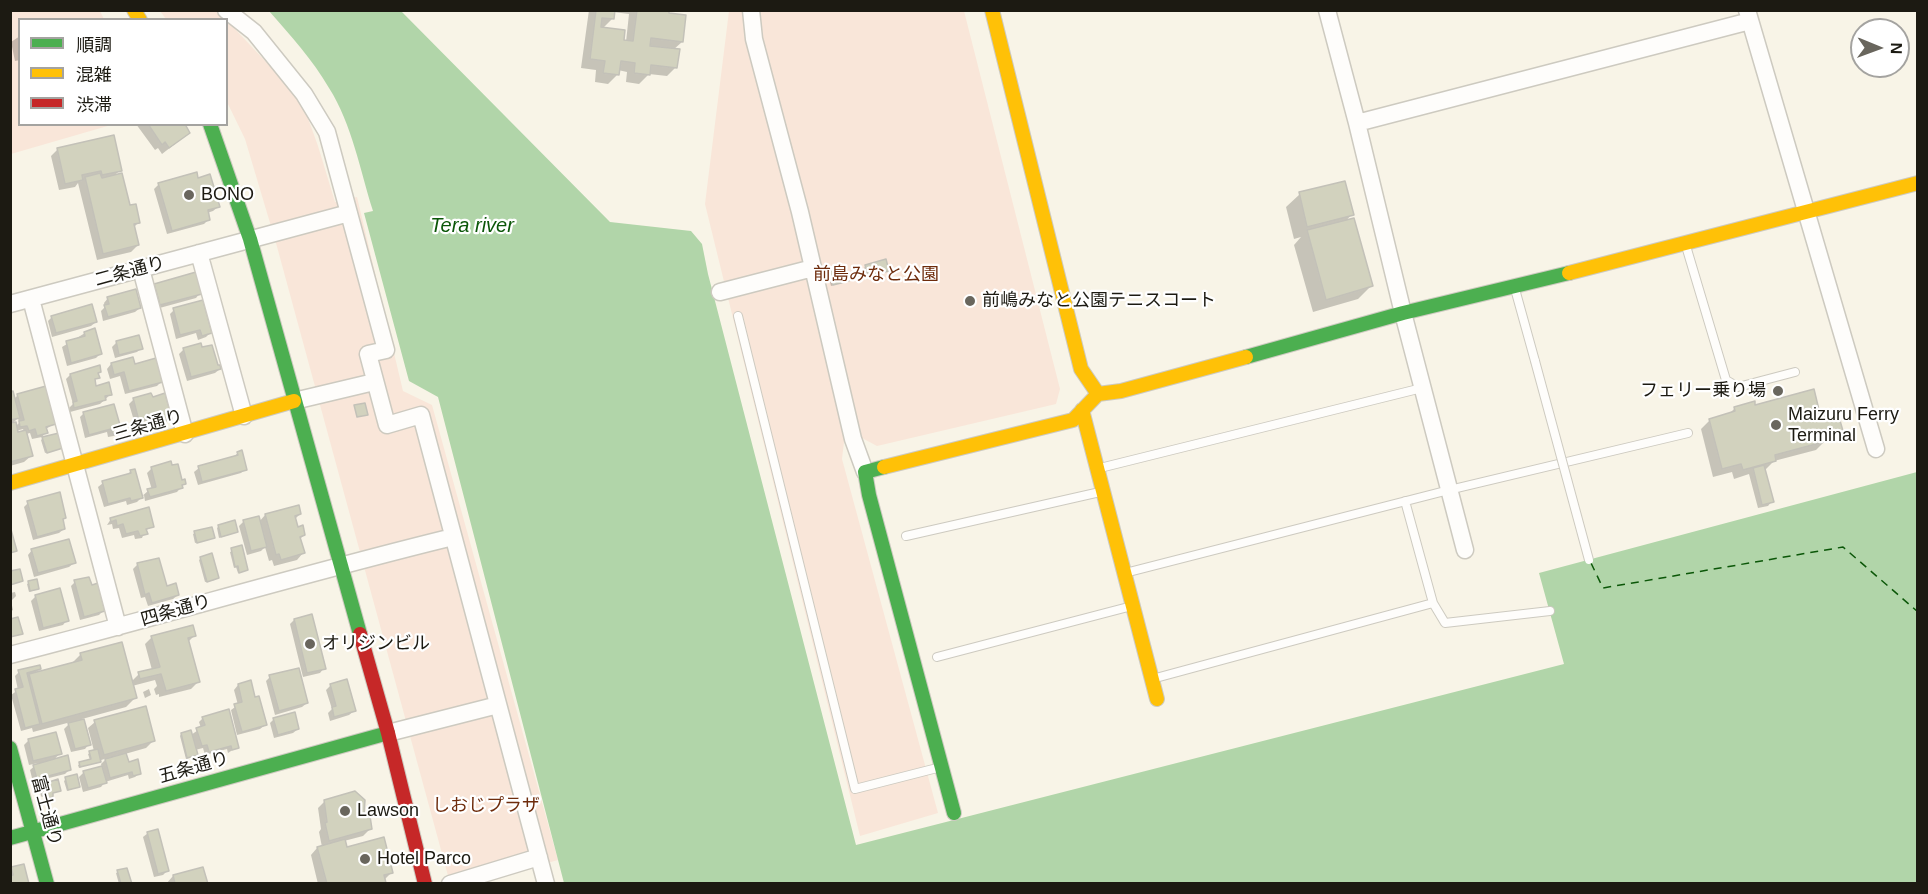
<!DOCTYPE html>
<meta charset="utf-8">
<style>
body{margin:0}
#map{position:relative;width:1928px;height:894px;overflow:hidden;background:#f8f4e7;font-family:Arial,"Noto Sans JP",sans-serif}
canvas{display:block}
.frame{position:absolute;inset:0;border:12px solid #1c1a12;pointer-events:none}
.legend{position:absolute;left:18px;top:18px;width:210px;height:108px;box-sizing:border-box;background:#fff;border:2px solid #a4a3a0;margin:0;padding:8px 10px;list-style:none;font-size:18px;color:#1c1a12}
.legend li{display:flex;align-items:center;gap:12px;height:30px}
.legend b{width:30px;border:2px solid #a4a3a0}
.north{position:absolute;left:1850px;top:18px;width:60px;height:60px;box-sizing:border-box;background:#fff;border:2px solid #a4a3a0;border-radius:50%;rotate:91deg;font-size:16px;font-weight:700;line-height:24px;text-align:center;color:#1c1a12}
.north::after{content:'';display:block;margin:auto;width:21px;height:27px;background:#69665d;clip-path:polygon(50% 0,100% 100%,50% 72%,0 100%)}
</style>
<div id="map">
<canvas width="1928" height="894"></canvas>
<div class="frame"></div>
<ul class="legend">
<li><b style="height:8px;background:#4caf50"></b>順調</li>
<li><b style="height:8px;background:#ffc107"></b>混雑</li>
<li><b style="height:8px;background:#c62828"></b>渋滞</li>
</ul>
<div class="north">N</div>
</div>
<script>
const g = document.querySelector('canvas').getContext('2d');
g.lineJoin = 'round';
function fillPath(path, color) { g.fillStyle = color; g.fill(path, 'evenodd'); }
function stroke(path, color, width, dash) { g.strokeStyle = color; g.lineWidth = width; g.lineCap = dash ? 'butt' : 'round'; g.setLineDash(dash || []); g.stroke(path); }
function write(font, color, halo, rows, align = 'center') {
  g.font = font + ' Arial,"Noto Sans JP",sans-serif'; g.lineWidth = 4.5; g.setLineDash([]); g.textBaseline = 'middle'; g.strokeStyle = halo; g.fillStyle = color; for (const [text, x, y, turn = 0] of rows) {
    g.save(); g.translate(x, y); g.rotate((+turn || 0) * Math.PI / 180); g.textAlign = isNaN(turn) ? turn : align; if (halo) g.strokeText(text, 0, 0); g.fillText(text, 0, 0); g.restore();
  }
}
fillPath(new Path2D(`
 M11,10L100,11L104,19L20,20V124L111,125L11,154Z
 M160,11H218L301,99L318,146L335,202L357,197L403,391L432,405L558,860L476,883H450L276,243L245,139L227,102L226,20L166,19Z
 M729,11H964L1060,389L1056,404L877,446L862,438L844,442L842,459L938,813L860,836L705,204Z`), '#f9e6d9');
fillPath(new Path2D(`
 M269,11H401L610,222L691,231L702,244L708,274L856,845L1564,664L1539,573L1917,472V883H564L438,397L409,381L364,213L373,211C360,170 352,124 329,88C313,60 290,35 269,11Z`), '#b1d5a9');
fillPath(new Path2D(`
 M589,10H667V14L682,42L673,50L676,67L667,76L649,74L639,84L626,82L627,72L618,70L617,75L608,84L595,82L596,70L581,68ZM613,12L629,14L626,42L602,29L613,18Z
 M20,36V60L15,61L11,42Z
 M136,124H184L189,133L162,154L158,148L155,150Z
 M58,149L120,170L113,177L139,222L134,227L138,245L131,252L97,260L78,183L75,187L59,190L51,156Z
 M197,179L218,207L213,211L207,213L209,219L204,224L167,234L154,189L159,184Z
 M1300,194L1352,214L1345,222L1371,286L1358,299L1313,312L1294,245L1301,237L1294,239L1286,207Z
 M866,266L887,270L867,277L864,268Z
 M830,273L848,280L831,286L828,275Z
 M155,285L200,293L196,298L156,309L151,289Z
 M108,298L140,308L135,312L103,321L101,311L105,307L104,303Z
 M174,310L210,333L206,337L198,340L196,333L176,339L170,314Z
 M52,317L96,322L91,326L52,337L48,321Z
 M85,333L100,354L96,358L67,366L62,347Z
 M116,343L141,348L137,352L115,358L112,347Z
 M184,349L217,367L220,369L215,373L187,381L179,354Z
 M111,364L161,382L157,386L125,394L120,376L110,379L107,369Z
 M100,372L94,381L95,388L111,394L100,404L70,412L69,408L73,404L66,379L70,375Z
 M10,393L14,399L18,395L55,423L46,429V432L42,437L32,439L30,433L26,434L31,456L24,462L10,466ZM18,418L19,423L15,427L14,422ZM23,429L24,432L17,434L16,431Z
 M134,399L170,418L166,422L155,425L153,419L135,424L129,404Z
 M1754,407L1819,416L1841,431L1832,440L1824,442L1816,450L1774,461L1765,470L1772,501L1768,506L1758,508L1749,474L1734,479L1732,472L1713,477L1701,429L1710,420L1728,415L1735,408Z
 M84,413L119,426L123,430L119,435L108,437L107,432L85,438L80,417Z
 M43,438L62,448L45,453L41,440Z
 M238,453L245,469L241,473L198,485L194,472L199,468L232,458Z
 M152,468L184,484L177,492L145,501L144,495L137,502L127,505L126,501L104,507L98,487L103,483L126,476L131,471L141,497L148,491L152,490L147,473Z
 M28,503L65,518L62,521L64,529L59,533L33,540L24,507Z
 M148,509L153,526L145,531L142,538L135,539L134,535L122,538L119,528L113,529L112,524L107,525L111,519Z
 M300,514L295,519L297,528L304,535L300,539L303,553L297,560L274,566L272,560L269,561L265,547L261,551L247,555L239,526L244,521L259,522L265,515Z
 M219,526L237,532L219,538L217,528Z
 M195,533L213,538L195,543L193,534Z
 M241,547L247,570L238,573L236,567L234,568L230,552Z
 M32,550L74,563L69,567L34,577L28,555Z
 M201,558L217,578L215,580L205,582L199,560Z
 M158,559L165,588L178,595L173,599L148,606L145,597L141,598L133,569L137,565Z
 M75,582L103,611L99,615L80,620L71,586Z
 M29,583L38,589L29,592L27,584Z
 M15,592L16,596L11,601L13,610L10,612V593Z
 M35,597L67,620L63,625L39,631L31,601Z
 M294,620L324,668L320,673L303,677L290,624Z
 M195,635L188,642L198,682L191,689L159,697V694L156,695L154,689L157,686L155,680L132,686L135,698L126,707L82,719L89,744L85,749L71,752L64,729L71,722L33,732L32,728L21,731L11,695L18,690L15,676L19,672L39,669L34,674L71,664L81,654L131,682L139,674L152,670L145,644L152,637Z
 M270,677L307,703L302,707L275,715L266,681Z
 M238,685L254,699L265,725L260,729L237,735L231,710L238,705L234,690Z
 M331,685L354,711L349,715L330,721L328,713L332,709L326,690Z
 M149,689L151,695L145,698L143,692Z
 M203,718L237,747L228,753L227,749L205,755L203,748L195,750L196,755L195,756L186,759L180,736L181,734L191,735L201,728L199,722Z
 M274,719L298,729L293,733L274,738L270,723Z
 M95,722L153,741L146,748L125,754L128,763L140,773L135,777L129,779L128,775L105,782L101,787L83,792L79,777L84,772L102,768L101,764L107,758L79,768L78,765L90,760L88,754L94,751L88,728Z
 M55,734L60,753L53,761L70,769L65,774L33,782L30,770L38,763L29,765L24,745L28,741Z
 M66,779L78,786L67,791L64,781Z
 M40,786L60,790L51,794L52,796L46,799L45,795L41,796L39,788Z
 M325,801L362,817L370,829L363,836L344,841L346,848L392,872L385,879L384,884H318L311,855L317,848L322,847L319,832L321,829L318,808Z
 M148,833L168,870L163,875L154,877L143,837Z
 M118,872L130,884H119L116,873Z
 M173,876L206,884H166Z`), '#0003');
stroke(new Path2D(`
 M1591,563L1603,588L1843,547L1918,612`), '#0b5708', 1.5, [8, 6]);
const building = new Path2D(`
 M596,10H615L614,19L602,18L601,27L625,30L624,40L633,41L637,10H669V13L686,15L683,42L651,38L650,46L680,49L677,68L651,65L650,75L634,73L635,63L621,61L619,75L603,73L605,61L590,59Z
 M148,124H185L190,133L169,148L165,142L162,145Z
 M114,135L122,171L102,175L101,171L82,175L83,180L65,184L57,148Z
 M197,172L198,178L210,174L220,207L208,210L210,220L172,231L158,183Z
 M100,173L102,178L122,173L130,205L136,204L140,223L134,224L139,245L103,254L85,177Z
 M1345,181L1354,215L1307,227L1299,192Z
 M1354,218L1373,286L1326,300L1307,230Z
 M886,259L889,271L868,276L865,265Z
 M846,267L849,281L833,285L829,271Z
 M196,272L202,294L160,305L154,284Z
 M136,289L141,308L108,317L104,305L109,304L107,297Z
 M203,300L212,333L202,336L200,330L180,335L173,308Z
 M92,304L97,322L56,333L51,316Z
 M95,328L102,354L71,363L66,341L85,336L84,332Z
 M139,335L143,349L119,355L116,341Z
 M201,343L202,347L212,345L218,365H220L221,369L191,377L183,348Z
 M133,357L135,364L156,358L163,382L129,391L124,372L114,375L111,363Z
 M100,365L101,372L98,373L100,378L95,379L96,386L109,382L112,395L105,396L106,400L74,408L73,402L77,401L70,374Z
 M46,386L56,424L46,427L48,433L37,436L35,429L29,431L27,426L20,427L19,421L24,420L17,394Z
 M1814,389L1820,414L1837,410L1843,431L1826,436L1827,441L1775,455L1776,461L1743,470L1741,464L1722,469L1709,419L1735,411L1734,407L1755,401V405Z
 M13,391L20,418L10,420V392Z
 M151,393L153,397L165,393L172,418L159,422L157,416L139,421L133,398Z
 M365,403L368,415L357,417L354,405Z
 M114,404L120,425L123,424L125,431L113,434L111,429L89,435L83,412Z
 M16,422L18,432L26,430L33,456L10,462V423Z
 M59,433L63,448L47,453L42,437Z
 M242,450L247,470L202,482L198,466L238,455L237,452Z
 M171,461L172,465L178,464L182,480L185,479L186,484L182,485L183,488L150,497L147,489L156,487L151,467Z
 M1764,465L1774,502L1762,505L1753,468Z
 M135,469L143,498L131,501L130,498L108,504L102,481L131,473L130,470Z
 M60,492L66,518L63,519L65,529L37,537L27,501Z
 M299,505L301,514L295,516L298,527L303,525L305,535L300,537L305,553L281,560L279,554L276,555L265,514Z
 M149,507L154,527L146,529L148,534L140,536L138,531L126,534L123,524L117,526L116,520L111,522L110,518Z
 M259,516L267,547L251,551L243,520Z
 M235,520L238,532L221,537L218,525Z
 M10,526L17,551L10,553Z
 M212,527L215,538L197,543L194,531Z
 M69,539L76,563L38,573L31,549Z
 M242,545L248,570L239,573L238,566L235,567L231,548Z
 M212,553L219,578L207,582L200,557Z
 M159,558L167,586L176,583L179,595L152,603L149,593L145,595L137,563Z
 M20,569L23,581L10,585V571Z
 M89,577L92,585L98,583L105,611L84,617L74,580Z
 M37,579L39,589L30,591L28,581Z
 M60,588L69,621L43,628L35,595Z
 M312,614L326,669L307,673L294,619Z
 M18,617L23,634L10,637V619Z
 M193,625L196,636L188,638L200,682L166,691L161,674L140,679L138,672L160,667L151,636Z
 M122,642L137,698L42,724L29,674L82,660L80,653Z
 M40,665L41,669L27,673L40,724L25,728L15,689L23,687L18,670Z
 M299,668L308,703L279,711L269,675Z
 M347,679L356,711L334,717L332,707L336,706L330,684Z
 M251,680L255,697L259,696L267,725L242,732L234,704L242,702L238,684Z
 M146,706L155,741L104,755L94,720Z
 M229,709L239,748L232,750L231,746L209,752L207,745L202,746L196,728L205,725L202,717Z
 M295,712L299,729L278,735L273,718Z
 M84,719L91,745L75,749L68,723Z
 M191,730L198,755L187,758L181,733Z
 M56,732L62,754L33,761L28,739Z
 M98,749L101,762L80,767L79,762L91,759L89,751Z
 M126,753L129,762L138,759L141,774L133,776L132,772L110,778L105,759Z
 M68,755L71,770L37,779L33,765Z
 M102,766L107,783L88,788L83,771Z
 M77,774L80,787L68,790L65,777Z
 M58,779L61,791L53,793V797L47,799L46,795L42,796L40,785Z
 M355,791L365,800L364,816H370L372,829L329,841L325,823L327,822L324,800Z
 M158,829L169,871L158,874L147,832Z
 M384,837L393,873L384,875L386,883L327,884L317,847L345,839L347,847Z
 M24,864L29,884H10V876L13,875L11,867Z
 M203,867L208,884H175L173,875Z
 M127,868L132,884H121L117,870Z`);
fillPath(building, '#d2d2be');
stroke(building, '#c3c1b8', 1.5);
const lane = new Path2D(`
 M1686,246L1726,380L1738,387L1795,372
 M1515,289L1535,361
 M738,316L855,789L941,767
 M1100,468L1422,388
 M1405,501L1433,603L1445,623L1550,611
 M906,536L1100,492
 M1125,573L1449,490L1688,433
 M937,657L1132,606
 M1152,679L1433,603`);
const street = new Path2D(`
 M226,10L254,32L304,94L327,132L386,350L368,354L387,425L421,415L546,884
 M751,10L754,39L800,212L853,439L865,472
 M1327,10L1357,123L1403,313L1465,550
 M1747,10L1876,449
 M1357,123L1750,21
 M199,253L244,416
 M141,269L185,434
 M720,292L813,268
 M31,299L118,627
 M10,304L349,213
 M294,401L374,382
 M10,655C159,617 305,573 453,537
 M388,733L498,705
 M450,884L539,857`);
const fast = new Path2D(`
 M210,124L250,239L360,634
 M1246,357L1403,313L1569,273
 M884,467L865,472L869,495L954,813
 M10,748L47,884
 M10,838L388,733`);
const slow = new Path2D(`
 M134,10L140,20
 M992,10L1081,369L1098,394
 M1569,273L1918,183
 M1082,410L1157,699
 M884,467L1073,420L1098,394L1121,391L1246,357
 M10,483L294,401`);
const jam = new Path2D(`
 M360,634L388,733L425,884`);
stroke(lane, '#cdcac0', 10);
stroke(street, '#cdcac0', 19);
stroke(fast, '#cdcac0', 16);
stroke(slow, '#cdcac0', 16);
stroke(jam, '#cdcac0', 16);
stroke(lane, '#fefdfb', 8);
stroke(street, '#fefdfb', 16);
stroke(fast, '#4caf50', 14);
stroke(slow, '#ffc107', 14);
stroke(jam, '#c62828', 14);
const laneBridge = new Path2D(`
 M1535,361L1589,560`);
stroke(laneBridge, '#cdcac0', 10, []);
stroke(laneBridge, '#fefdfb', 8);
for (const [x, y, r, color] of [
 [189,195,6,"#69665d"],
 [970,301,6,"#69665d"],
 [1778,391,6,"#69665d"],
 [1776,425,6,"#69665d"],
 [310,644,6,"#69665d"],
 [345,811,6,"#69665d"],
 [365,859,6,"#69665d"]
]) { const dot = new Path2D(); dot.arc(x, y, r, 0, 2 * Math.PI); g.fillStyle = color; g.fill(dot); stroke(dot, '#fff', 2); }
write('18px', '#1c1a12', '#fff', [
 ["BONO",201,195],
 ["前嶋みなと公園テニスコート",982,301],
 ["フェリー乗り場",1766,391,"right"],
 ["Maizuru Ferry",1788,415],
 ["Terminal",1788,436],
 ["オリジンビル",322,644],
 ["Lawson",357,811],
 ["Hotel Parco",377,859]
], 'left');
write('18px', '#1c1a12', '#fff', [
 ["二条通り",130,272,-15],
 ["三条通り",148,426,-16],
 ["四条通り",176,611,-16],
 ["五条通り",194,768,-16],
 ["富士通り",46,811,75]
]);
write('18px', '#6e2c0c', '#fff', [
 ["前島みなと公園",876,275],
 ["しおじプラザ",486,806]
]);
write('italic 20px', '#0b5708', '#fff', [
 ["Tera river",472,226]
]);
</script>
